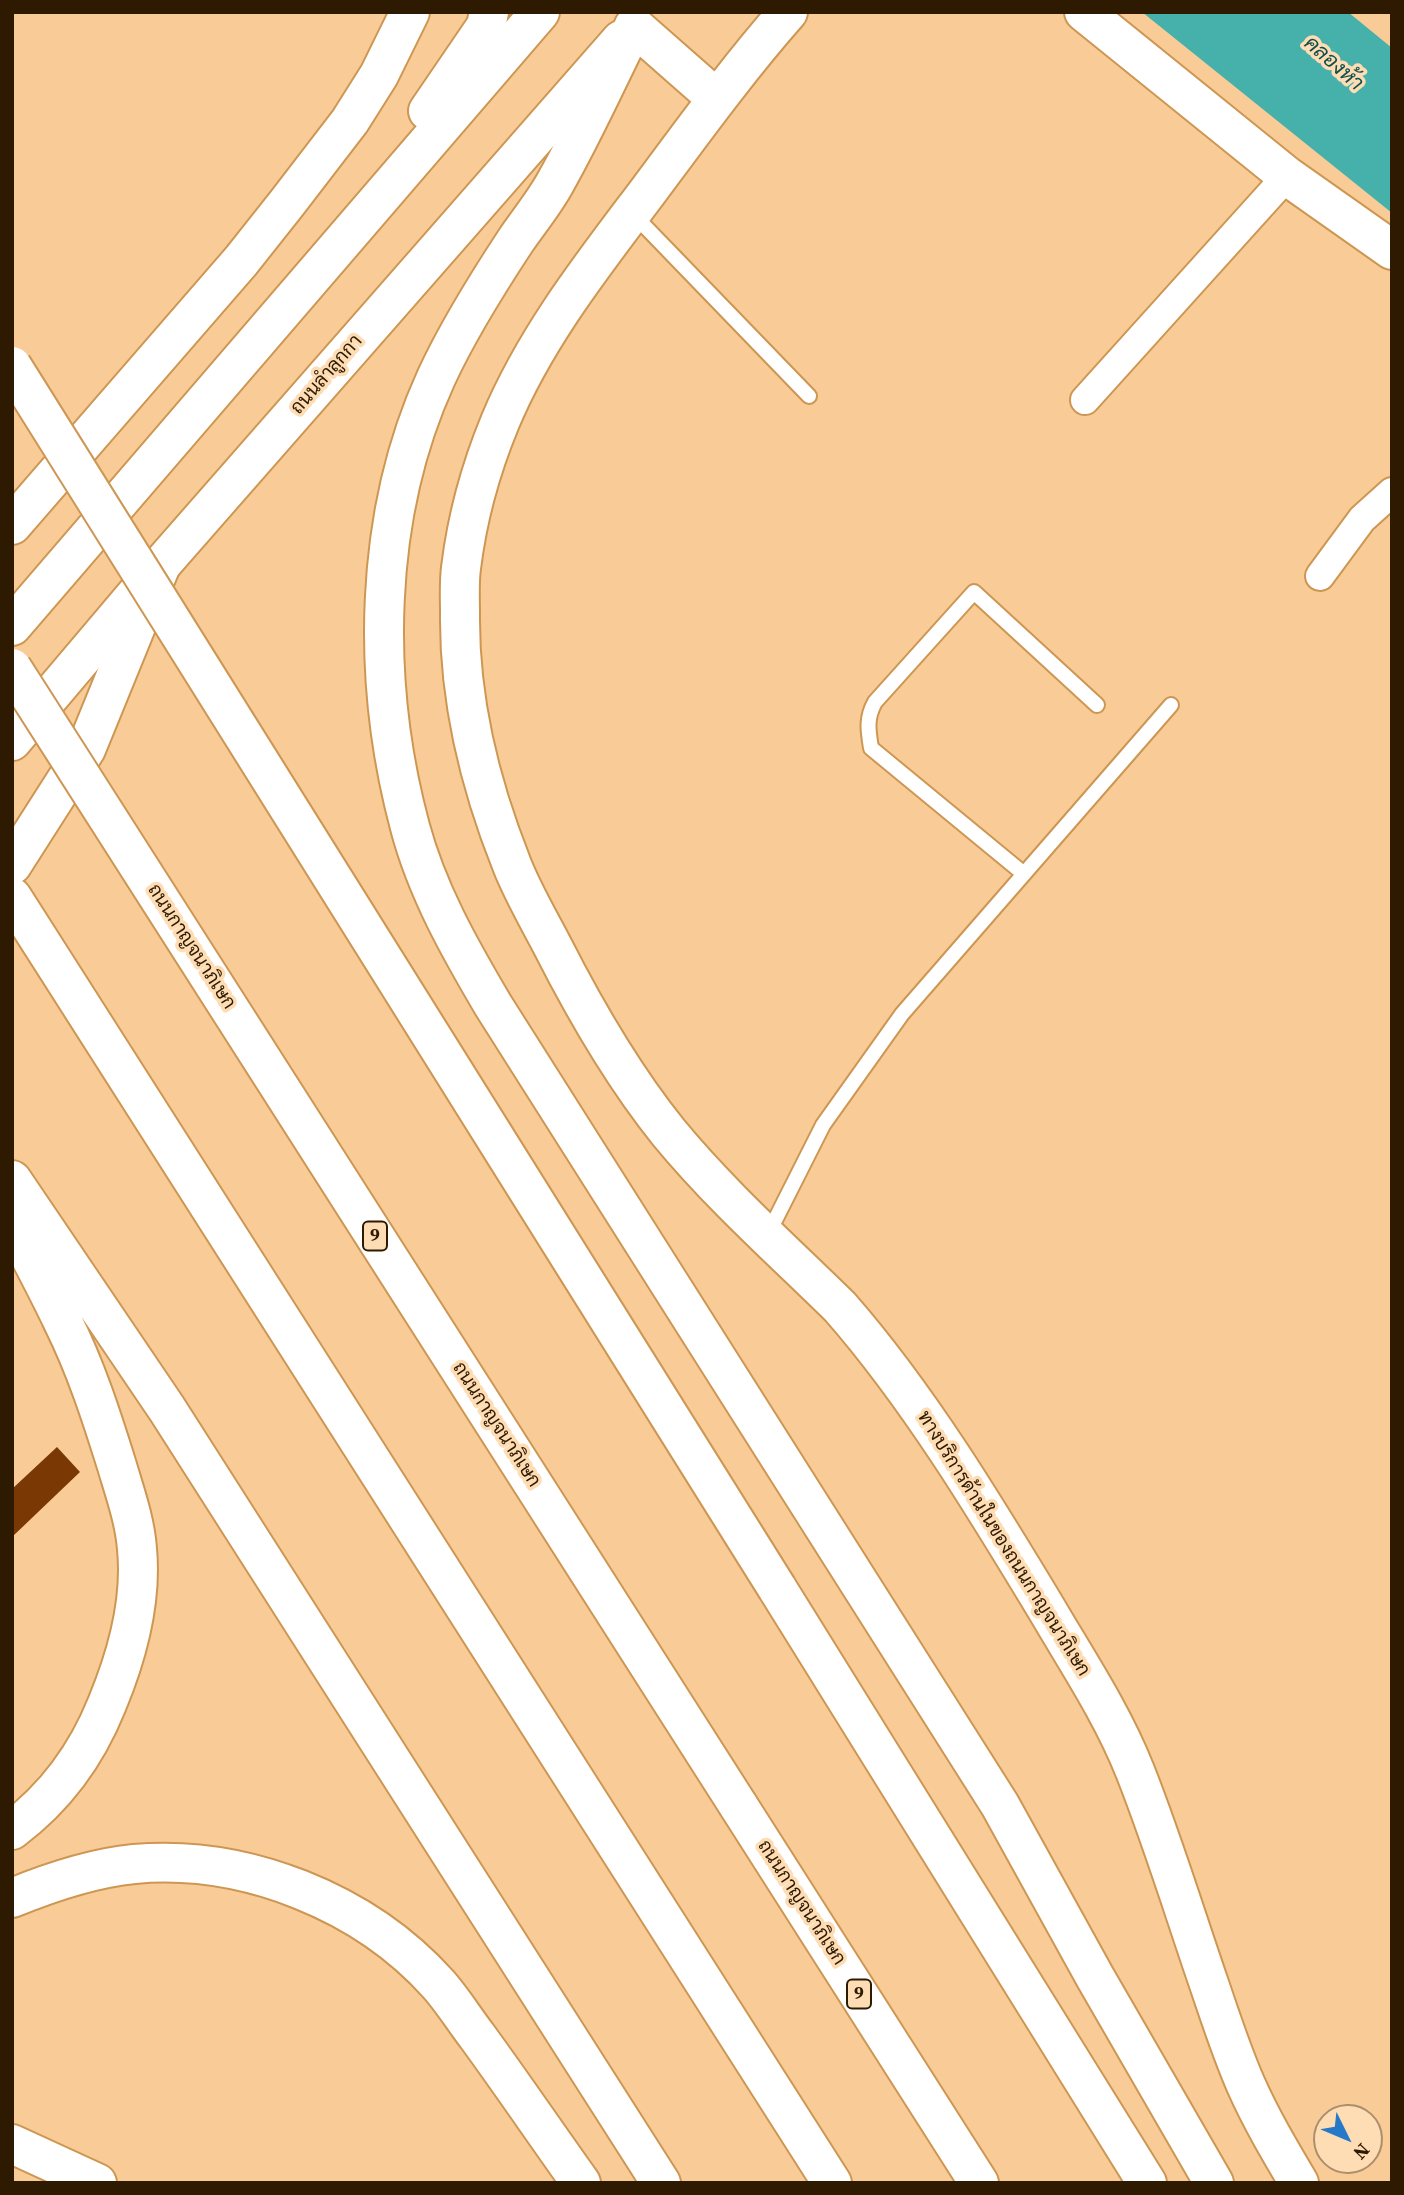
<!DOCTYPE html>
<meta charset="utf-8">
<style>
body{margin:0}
#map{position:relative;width:1404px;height:2195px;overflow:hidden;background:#f9cc97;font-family:"Source Serif 4",serif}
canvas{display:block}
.frame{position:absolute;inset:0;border:14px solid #2e1a00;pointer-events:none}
.north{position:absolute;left:1313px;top:2104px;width:70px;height:70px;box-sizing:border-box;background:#fedcb4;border:2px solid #ab8e6c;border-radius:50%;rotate:133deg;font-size:19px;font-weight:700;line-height:28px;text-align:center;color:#2e1a00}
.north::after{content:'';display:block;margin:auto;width:24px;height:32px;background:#2679c8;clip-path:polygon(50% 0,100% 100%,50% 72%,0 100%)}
</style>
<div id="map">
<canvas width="1404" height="2195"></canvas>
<div class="frame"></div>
<div class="north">N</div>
</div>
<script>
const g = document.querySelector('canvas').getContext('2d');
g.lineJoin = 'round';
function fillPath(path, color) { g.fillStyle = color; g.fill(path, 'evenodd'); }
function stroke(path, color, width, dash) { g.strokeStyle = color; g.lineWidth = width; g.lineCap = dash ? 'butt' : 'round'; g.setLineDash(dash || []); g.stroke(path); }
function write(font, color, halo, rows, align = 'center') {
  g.font = font + ' "Source Serif 4",Sarabun,serif'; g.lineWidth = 7; g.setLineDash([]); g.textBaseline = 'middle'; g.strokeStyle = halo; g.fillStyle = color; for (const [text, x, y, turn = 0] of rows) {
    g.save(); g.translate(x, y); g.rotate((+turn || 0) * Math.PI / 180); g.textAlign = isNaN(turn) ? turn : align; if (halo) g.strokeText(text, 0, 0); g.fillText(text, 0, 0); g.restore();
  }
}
fillPath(new Path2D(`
 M1142,12H1348L1392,48V213Z`), '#46b0ab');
fillPath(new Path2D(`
 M57,1447L80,1472L12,1537V1489Z`), '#793804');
const lane = new Path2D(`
 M633,214L809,396
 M1024,874L871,748C868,730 866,718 875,702L974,592L1097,705
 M768,1234L823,1125L902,1014L1171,705`);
const street = new Path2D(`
 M1085,400L1287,176
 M1320,576L1362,519L1392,492`);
const secondary = new Path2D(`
 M788,12C736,71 690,135 643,198C590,268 534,340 500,422C481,468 467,519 461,568C459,583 460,599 460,614C459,701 480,785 512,865C523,893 539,920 553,947C586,1012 623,1076 669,1133C721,1196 782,1250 840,1307C918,1396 985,1507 1046,1608C1077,1661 1112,1713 1135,1771C1162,1839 1184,1911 1208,1981C1220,2016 1231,2051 1246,2085C1261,2119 1280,2151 1299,2183
 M1084,12L1287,176L1392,250
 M634,26L717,99
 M428,111L486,26L489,12
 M12,626L540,12
 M12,741L161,565L621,40
 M12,1898C51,1882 93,1868 134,1864C245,1854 365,1902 439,1985C453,2001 464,2019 477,2036C512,2084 546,2134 581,2183
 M12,2144L97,2183`);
const highway = new Path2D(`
 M634,26C608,78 584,132 555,183C544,203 529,221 516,240C487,284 458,330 436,378C373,516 371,682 410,827C427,891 460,949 493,1005L1000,1805L1095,1977L1214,2183
 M12,525L241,261L287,203L350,121L379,75L410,12
 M12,865L86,749L161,565
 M12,897L832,2183
 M12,1180L167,1409L661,2183
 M12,1222C29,1255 47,1288 63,1322C86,1368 102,1418 117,1466C125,1493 135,1521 137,1549C142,1601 127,1656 107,1704C87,1754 56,1797 12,1830
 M777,1588L1147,2183
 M738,1805L979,2183`);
stroke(lane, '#cd9753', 18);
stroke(street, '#cd9753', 32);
stroke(secondary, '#cd9753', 42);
stroke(highway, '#cd9753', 42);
stroke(lane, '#fff', 14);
stroke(street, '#fff', 28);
stroke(secondary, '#fff', 38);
stroke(highway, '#fff', 38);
const highwayBridge = new Path2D(`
 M12,366L777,1588
 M12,668L738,1805`);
stroke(highwayBridge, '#cd9753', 42, []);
stroke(highwayBridge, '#fff', 38);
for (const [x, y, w] of [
 [375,1236,24],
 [859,1994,24]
]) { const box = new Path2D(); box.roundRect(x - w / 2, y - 14.5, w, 29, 5); g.fillStyle = '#fedcb4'; g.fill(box); stroke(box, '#2e1a00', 2); }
write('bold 18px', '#2e1a00', null, [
 ["9",375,1236],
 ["9",859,1994]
]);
write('19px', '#2e1a00', '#fedcb4', [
 ["ถนนลำลูกกา",327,375,-49],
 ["ถนนกาญจนาภิเษก",191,947,57],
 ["ถนนกาญจนาภิเษก",496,1425,57],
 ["ทางบริการด้านในของถนนกาญจนาภิเษก",1003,1544,58],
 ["ถนนกาญจนาภิเษก",801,1903,57]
]);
write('italic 21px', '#114f4d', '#fedcb4', [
 ["คลองห้า",1333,64,41]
]);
</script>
